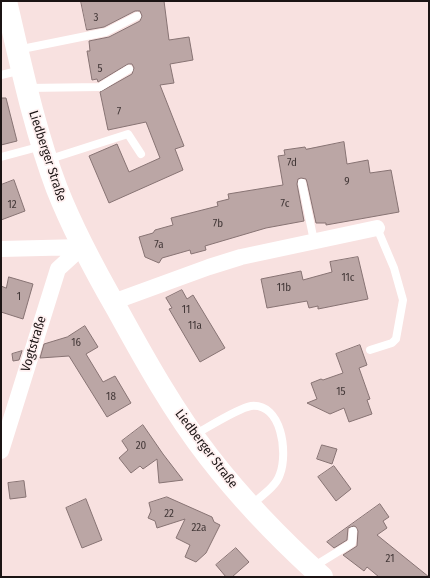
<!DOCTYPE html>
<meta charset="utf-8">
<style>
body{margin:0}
#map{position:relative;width:430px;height:578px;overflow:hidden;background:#f8e1e0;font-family:"Fira Sans Condensed",sans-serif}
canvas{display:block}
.frame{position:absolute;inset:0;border:2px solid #1b1414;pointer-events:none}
</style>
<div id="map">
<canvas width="430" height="578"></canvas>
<div class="frame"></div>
</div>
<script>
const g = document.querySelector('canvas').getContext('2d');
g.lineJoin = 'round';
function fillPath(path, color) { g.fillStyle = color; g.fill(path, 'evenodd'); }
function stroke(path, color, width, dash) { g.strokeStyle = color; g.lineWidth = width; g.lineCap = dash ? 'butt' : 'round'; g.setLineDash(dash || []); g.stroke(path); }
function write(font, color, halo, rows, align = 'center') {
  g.font = font + ' "Fira Sans Condensed",sans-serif'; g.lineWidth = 3.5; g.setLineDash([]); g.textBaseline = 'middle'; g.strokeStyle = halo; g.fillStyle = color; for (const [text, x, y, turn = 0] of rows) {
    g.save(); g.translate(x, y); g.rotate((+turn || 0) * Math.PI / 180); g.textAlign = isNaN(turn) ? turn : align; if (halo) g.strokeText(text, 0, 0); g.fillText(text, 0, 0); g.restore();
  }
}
const building = new Path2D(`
 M81,1H164L169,40L189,37L193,60L170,64L174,83L160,85L184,146L175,149L183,170L109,203L89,156L117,144L129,172L160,158L146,122L108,130L100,92L132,74L134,68L132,64H128L98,82L97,79L92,80L87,51H90L89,41L109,37L140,21L142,16L140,11H135L104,27L87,30Z
 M1,98H6L17,141L1,145Z
 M344,142L347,164L368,160L370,173L391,170L399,212L326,225V223H316L307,182L306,179L301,178L298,179L297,184L304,221L266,228L205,246L206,250L191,254L190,250L162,258L159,263L145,257L139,237L153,233L155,230L173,225L171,218L218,206L217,202L229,199L228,194L283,185L278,156L285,155L284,150L305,147L306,149Z
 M14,180L25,211L1,220V185Z
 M358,257L368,299L318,309V306L309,308L307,301L267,308L261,279L301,271L303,280L332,272L330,262Z
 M9,277L33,284L23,319L1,312V286L6,288Z
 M182,290L187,299L193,295L225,348L200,362L169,309L172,308L166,298Z
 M85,326L98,347L86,354L103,382L115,376L131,403L107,417L69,356L40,358L44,344L67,337Z
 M360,345L367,365L359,368L370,399L367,400L372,414L349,422L344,408L330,414L307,403L317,399L311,383L321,379L323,380L343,373L336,354Z
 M22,351L19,360L13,361L12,354Z
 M143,425L163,454L183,480L159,483L157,459L143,469L140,466L131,473L119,458L128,450L122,441Z
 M322,445L337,449L332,464L317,459Z
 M334,466L351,489L336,501L318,477Z
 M24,481L26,497L10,499L8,483Z
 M167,497L212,517L214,522L220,525L206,553L196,562L185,557L190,545L176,538L185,519L157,528L155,521L148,518L151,511L149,503Z
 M86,499L102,540L82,548L66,508Z
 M380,504L389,517L383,521L387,528L377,535L429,577H379L367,567L364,571L343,555L357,546L358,531L356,527L354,526L348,528L347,540L334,548L327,542Z
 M236,548L249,562L232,577H226L216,565Z`);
fillPath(building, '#bba6a5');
stroke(building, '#877373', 1);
stroke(new Path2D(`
 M17,50L106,32L137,16
 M1,75L22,70
 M27,88L100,87L129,69
 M1,157L42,146
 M47,160L128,134L141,154
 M302,183L314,241
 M370,350L392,343L396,339L403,300L394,268L377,228
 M194,435C207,428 238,408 251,406C282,403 288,453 280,474C276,487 261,496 251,505
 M313,567L352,543L353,531`), '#fff', 8);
stroke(new Path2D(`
 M1,249L82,247
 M113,302L209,267L241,257L377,228
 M1,451L58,269L82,247`), '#fff', 16);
stroke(new Path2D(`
 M6,1C21,65 34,128 57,189C74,232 94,269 117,309C145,360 174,412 209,457C243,501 281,540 322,577`), '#fff', 22);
write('11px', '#433838', null, [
 ["3",96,18],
 ["5",100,69],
 ["7",119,112],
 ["7d",292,163],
 ["9",347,182],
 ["7c",285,204],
 ["12",12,205],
 ["7b",218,224],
 ["7a",159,245],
 ["11c",348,278],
 ["11b",284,288],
 ["1",19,297],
 ["11",186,310],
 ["11a",195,326],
 ["16",76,343],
 ["15",341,392],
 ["18",111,397],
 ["20",141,446],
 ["22",169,514],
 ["22a",199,528],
 ["21",390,559]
]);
write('13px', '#1b1414', '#fff0f0', [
 ["Liedberger Straße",47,156,72],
 ["Vogtstraße",34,344,-73],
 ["Liedberger Straße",206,449,53]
]);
</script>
